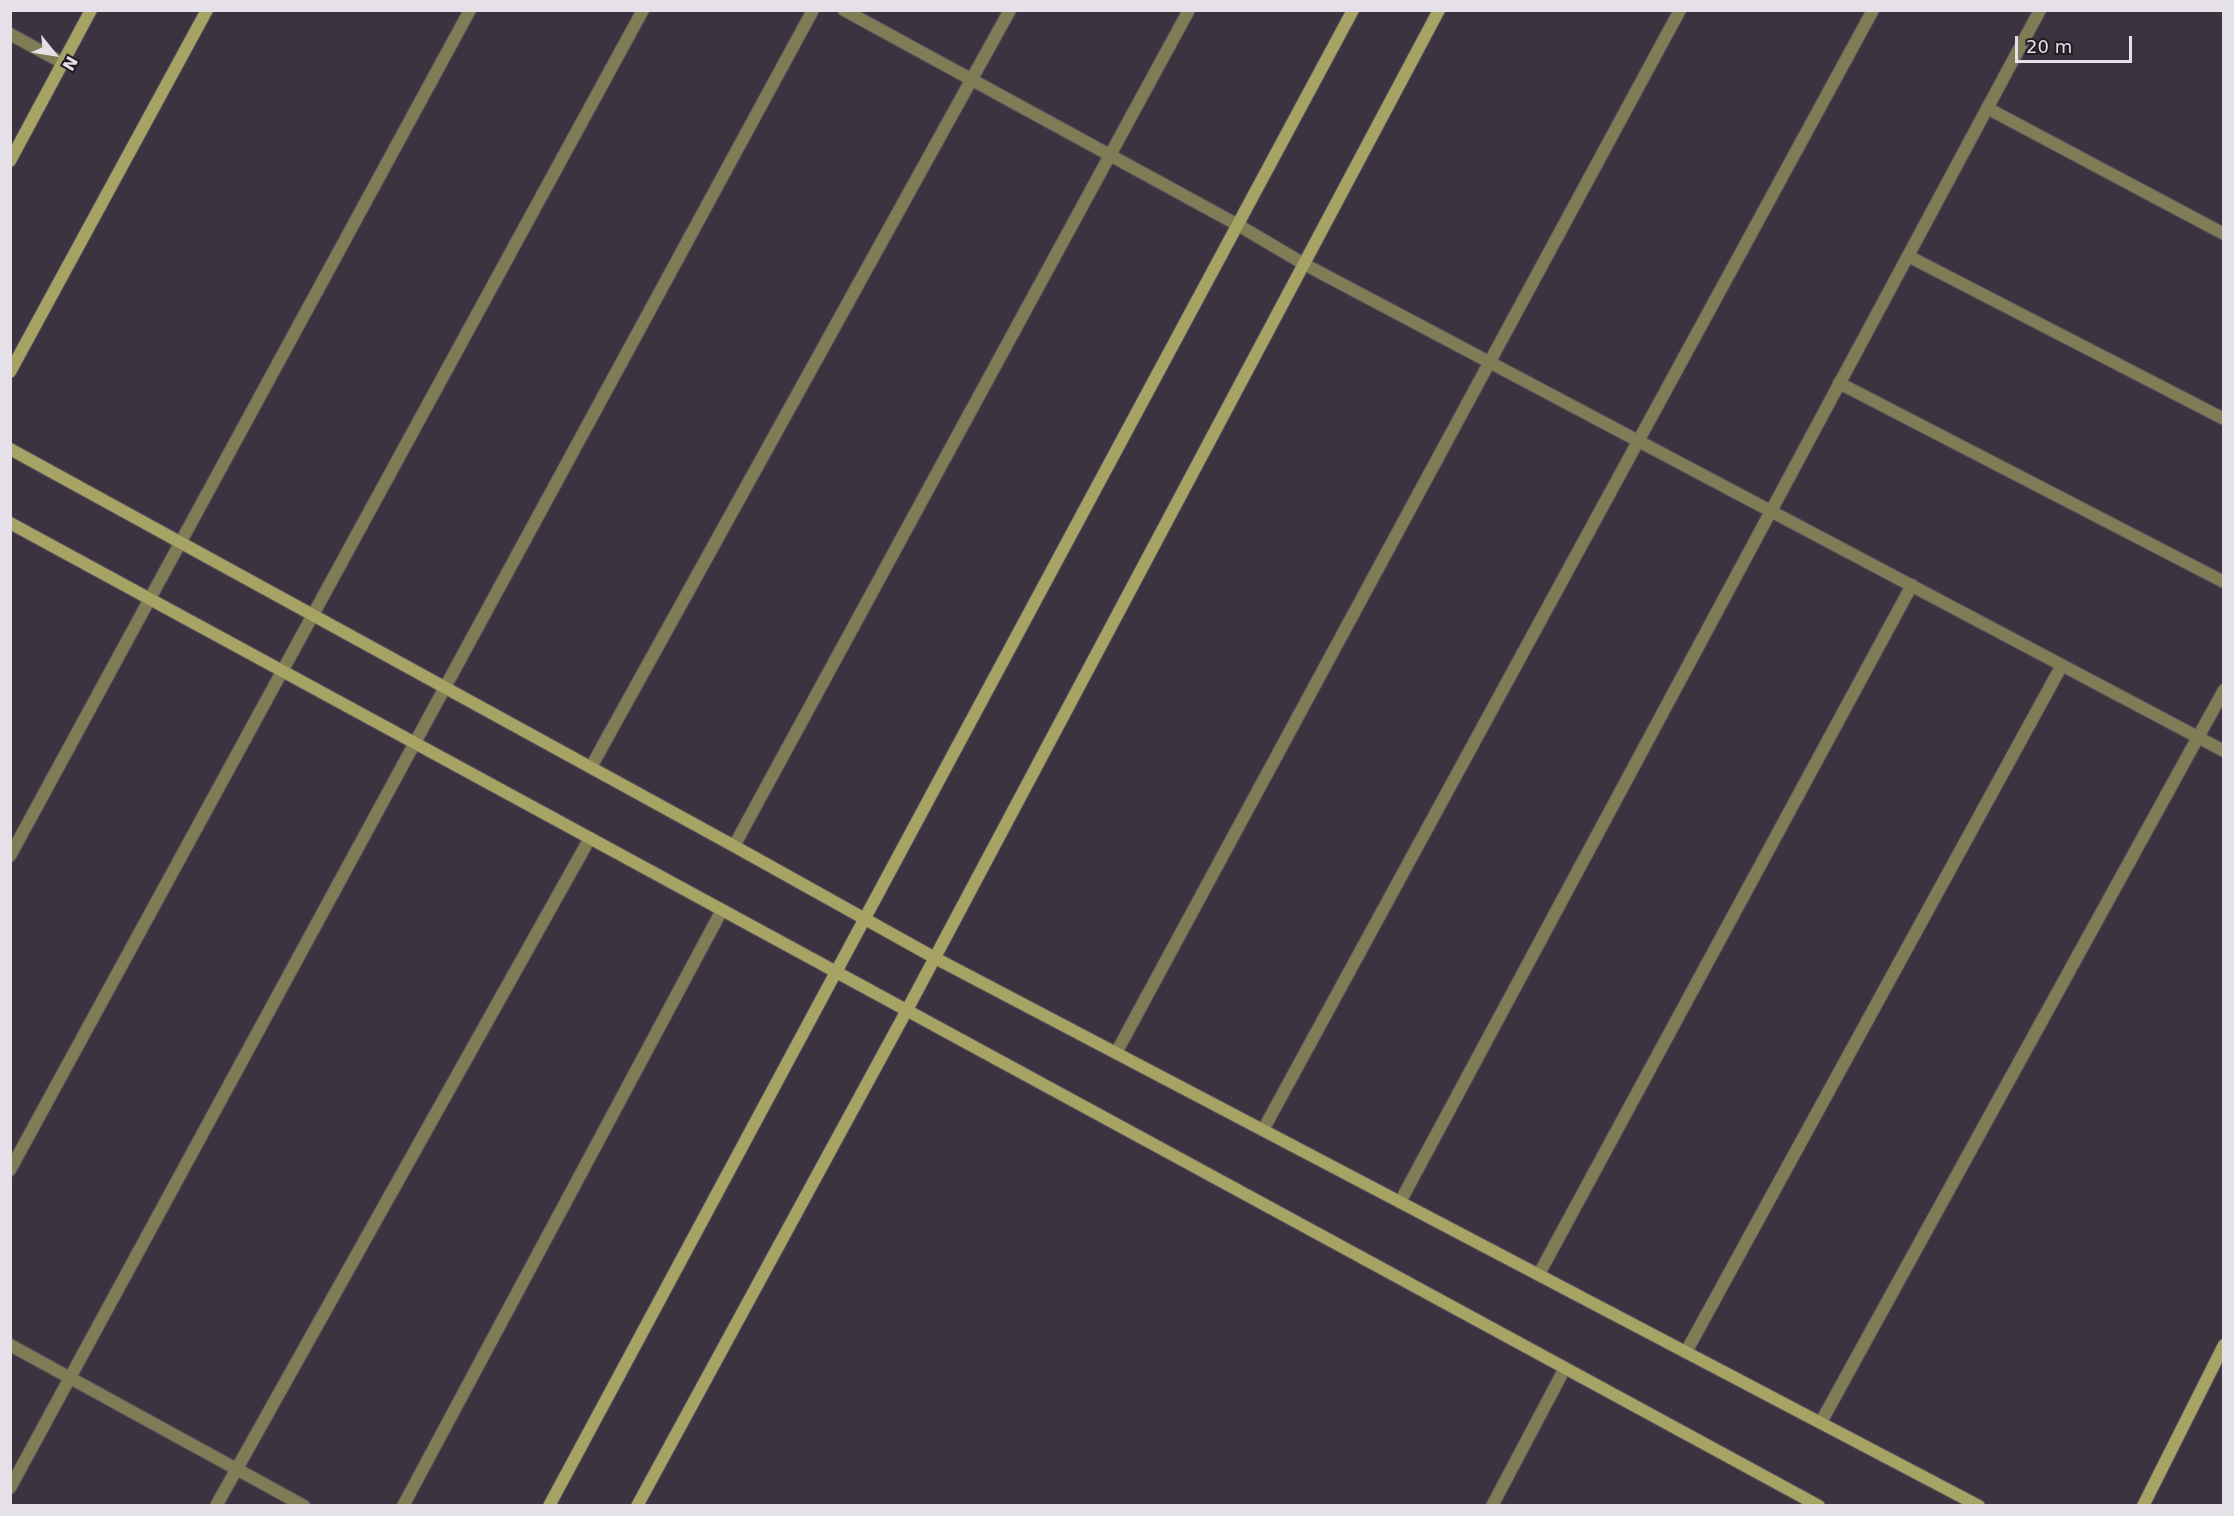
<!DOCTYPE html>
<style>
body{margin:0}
#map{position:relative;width:2234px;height:1516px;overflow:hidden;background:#3c3340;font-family:"DejaVu Sans",sans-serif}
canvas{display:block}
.frame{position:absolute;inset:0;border:12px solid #e6e0e9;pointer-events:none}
.north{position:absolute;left:24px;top:24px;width:60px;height:60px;-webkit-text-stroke:4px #211c22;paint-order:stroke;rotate:120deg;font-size:16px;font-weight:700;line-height:24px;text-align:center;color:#e6e0e9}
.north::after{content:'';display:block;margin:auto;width:21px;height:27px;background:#e6e0e9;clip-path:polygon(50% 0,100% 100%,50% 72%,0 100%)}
.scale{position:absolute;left:2015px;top:36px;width:117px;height:27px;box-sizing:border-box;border:3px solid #e6e0e9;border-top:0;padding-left:8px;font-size:18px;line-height:21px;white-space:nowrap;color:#e6e0e9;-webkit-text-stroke:4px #211c22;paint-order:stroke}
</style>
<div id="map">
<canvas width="2234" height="1516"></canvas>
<div class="frame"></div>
<div class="north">N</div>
<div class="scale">20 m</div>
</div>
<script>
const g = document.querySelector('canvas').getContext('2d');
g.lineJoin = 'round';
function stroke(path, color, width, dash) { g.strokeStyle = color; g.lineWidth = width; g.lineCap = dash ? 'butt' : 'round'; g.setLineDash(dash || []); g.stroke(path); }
const street = new Path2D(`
 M844,10L1238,225L1304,264L2224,751
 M10,34L63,63
 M1987,108L2224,234
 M1908,256L2224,419
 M1839,383L2224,582
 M591,767L1010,10
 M734,846L1189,10
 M10,856L470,10
 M1116,1053L1680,10
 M1263,1130L1873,10
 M10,1170L643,10
 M1400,1202L2040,10
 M1539,1274L1912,585
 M10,1345L304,1506
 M1686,1352L2062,665
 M1821,1422L2224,690
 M10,1488L813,10
 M216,1506L590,838
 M403,1506L722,910
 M1492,1506L1565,1368`);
const secondary = new Path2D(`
 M10,161L91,10
 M10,372L207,10
 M10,449L734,846L935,958L1979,1506
 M10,523L1819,1506
 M549,1506L1353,10
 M637,1506L907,1010L1439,10
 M2143,1506L2224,1345`);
stroke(street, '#574f5b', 14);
stroke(secondary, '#574f5b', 14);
stroke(street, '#7f7c56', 12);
stroke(secondary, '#a7a365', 12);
</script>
